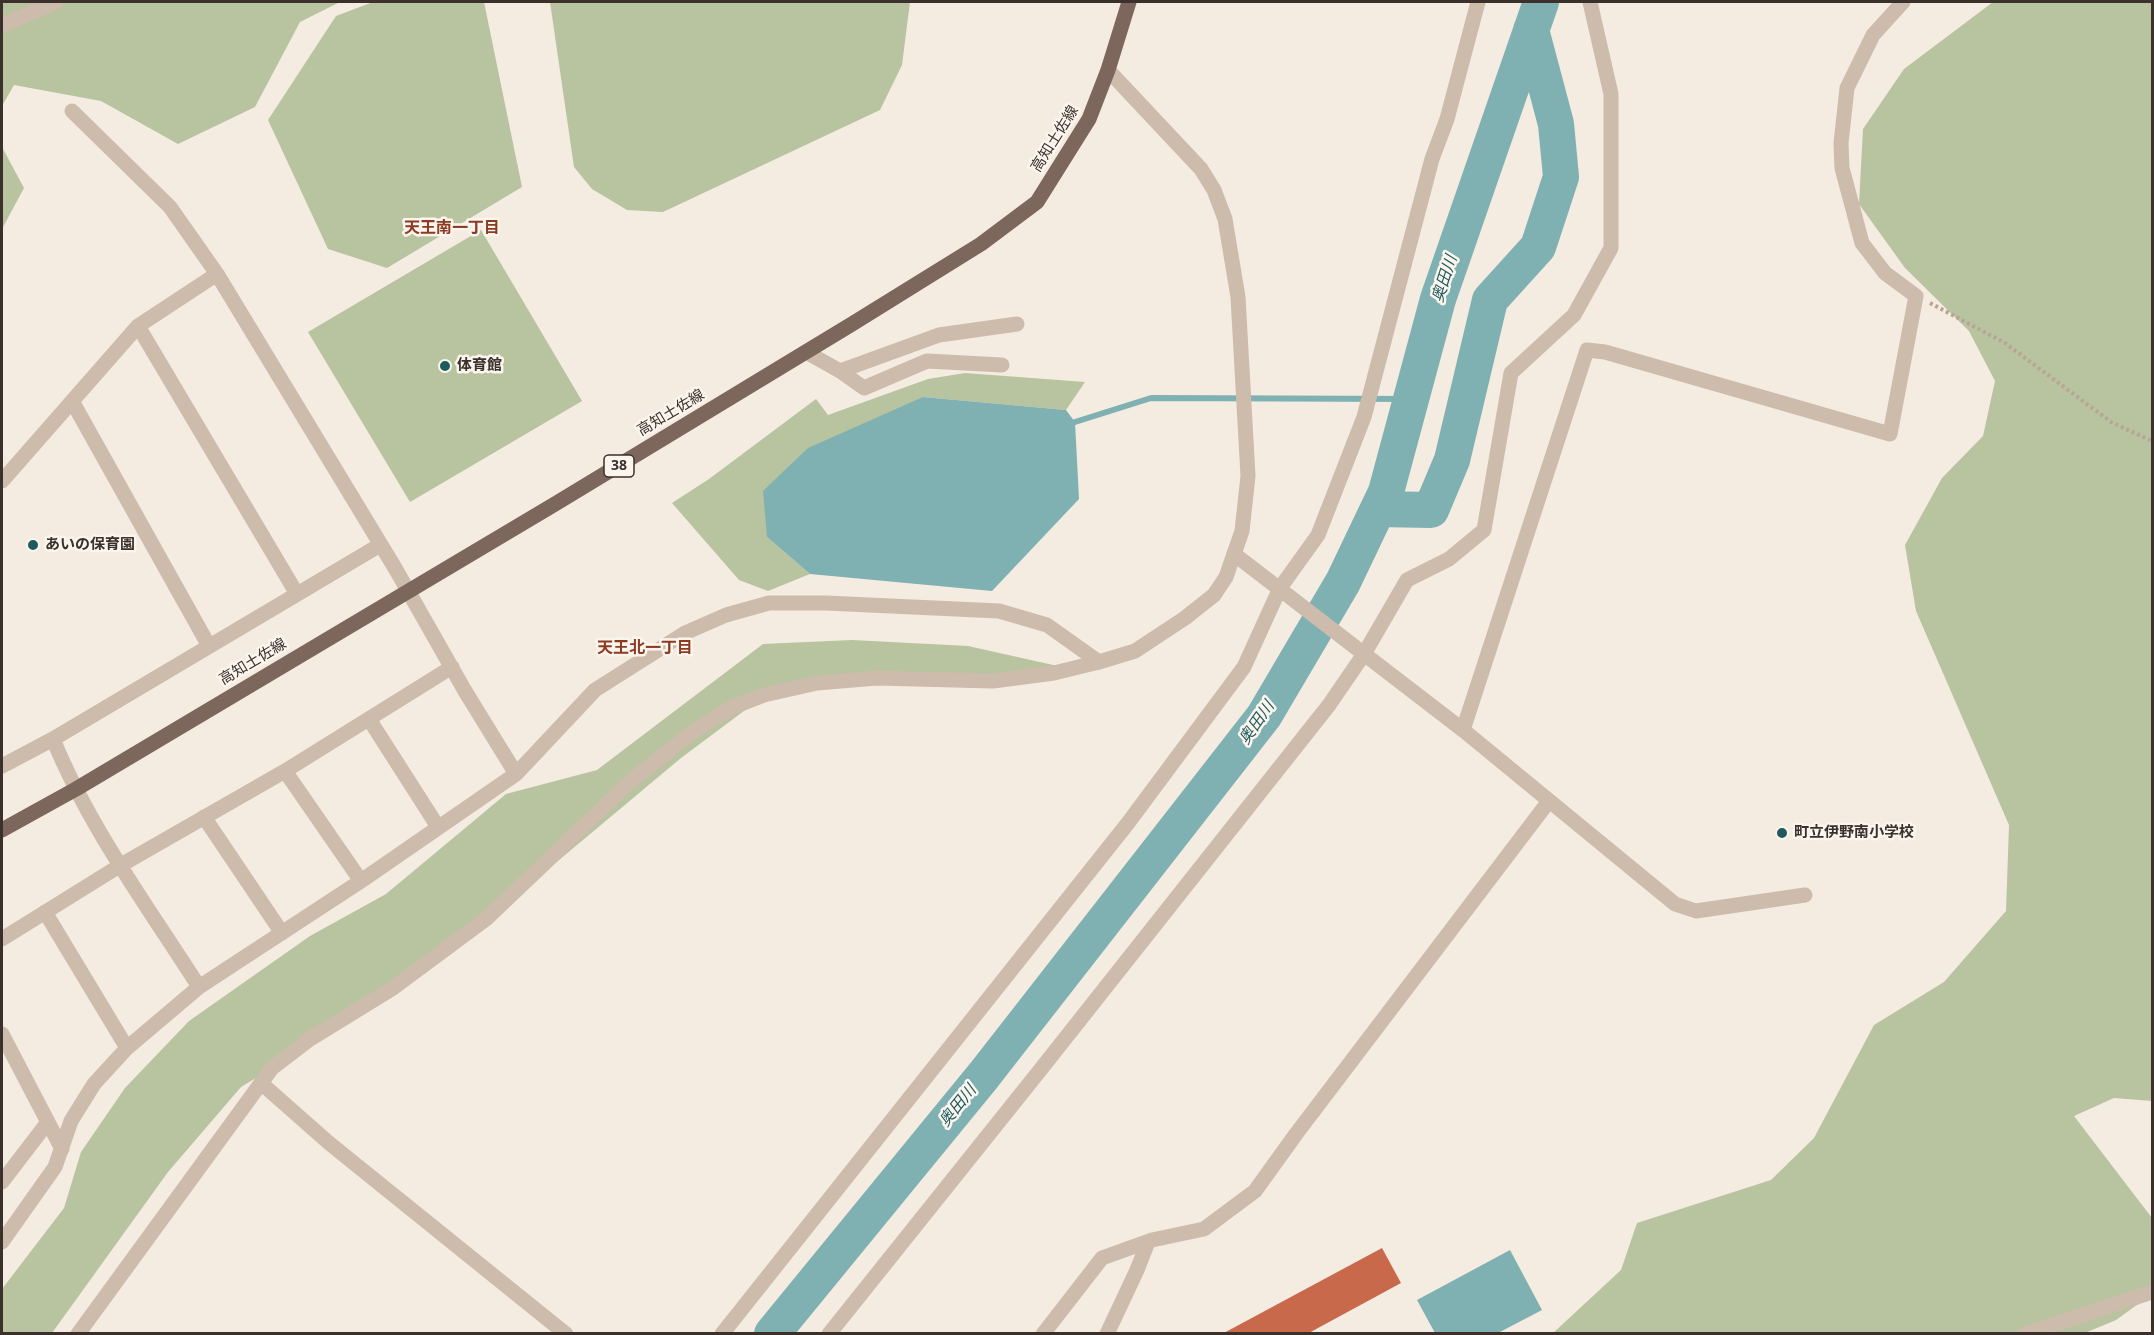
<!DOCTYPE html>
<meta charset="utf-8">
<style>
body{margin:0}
#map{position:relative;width:2154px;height:1335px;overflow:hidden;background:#f4ebe1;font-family:"Noto Sans",sans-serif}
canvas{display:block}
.frame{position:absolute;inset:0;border:3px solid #3b302b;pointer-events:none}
</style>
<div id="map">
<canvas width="2154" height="1335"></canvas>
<div class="frame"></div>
</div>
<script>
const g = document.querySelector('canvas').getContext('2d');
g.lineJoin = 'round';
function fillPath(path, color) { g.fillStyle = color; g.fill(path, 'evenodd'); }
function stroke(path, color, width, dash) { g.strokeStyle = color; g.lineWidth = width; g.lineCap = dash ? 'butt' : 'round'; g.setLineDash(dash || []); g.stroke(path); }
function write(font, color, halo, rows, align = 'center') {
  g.font = font + ' "Noto Sans","Noto Sans JP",sans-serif'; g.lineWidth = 5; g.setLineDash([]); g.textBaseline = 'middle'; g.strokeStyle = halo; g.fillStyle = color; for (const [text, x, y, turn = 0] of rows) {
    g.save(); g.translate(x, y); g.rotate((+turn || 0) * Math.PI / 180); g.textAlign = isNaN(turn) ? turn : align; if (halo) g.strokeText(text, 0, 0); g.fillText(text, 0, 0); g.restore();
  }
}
fillPath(new Path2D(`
 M2,2H340L300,22L255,107L178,144L101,101L14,85L2,106Z
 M373,2H484L522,187L387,268L328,249L268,120L336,16Z
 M550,2H910L902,65L880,110L663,212L627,210L592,189L574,167Z
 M1993,2H2152V1101L2114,1098L2074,1116L2152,1218V1294L2116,1320L2085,1333L1552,1334L1621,1270L1637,1223L1771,1180L1814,1138L1874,1025L1944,982L2006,911L2009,825L1916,611L1905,545L1942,478L1983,436L1995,381L1969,331L1905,268L1859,204L1863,129L1904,69Z
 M2,147L24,188L2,229Z
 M481,230L582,401L410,502L308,332Z
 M965,373L1085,382L1066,410L923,397L767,537L810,574L768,591L739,580L672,503L709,479L816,399L828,415L928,379Z
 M852,640L968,646L1080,671L776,687L681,758L498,911L349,1021L241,1087L168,1172L52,1333H2V1289L64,1208L81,1152L125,1088L189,1021L310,936L386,894L506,794L597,770L763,644Z`), '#b8c4a0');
fillPath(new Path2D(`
 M923,397L1066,410L1075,422L1079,499L992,591L810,574L767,537L763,491L808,448Z
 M1510,1250L1542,1310L1498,1333H1435L1417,1300Z`), '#7fb0b2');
stroke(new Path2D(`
 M1075,422L1151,398L1411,399`), '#7fb0b2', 6);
stroke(new Path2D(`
 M1378,509L1431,510L1452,460L1490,300L1538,247L1561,177L1556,124L1531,30
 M772,1334L984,1075L1264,716L1343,582L1386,492L1438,299L1541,2`), '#7fb0b2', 36);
fillPath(new Path2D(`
 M1382,1248L1401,1283L1307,1334H1222Z`), '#c8694b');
stroke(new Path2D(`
 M1930,303L2005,343L2111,422L2152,441`), '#b9a596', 4, [3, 3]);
stroke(new Path2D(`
 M2,25L56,2
 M72,111L170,207L217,274L395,568L465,691L516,774
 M138,326L297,594
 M806,352L840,371L939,335L1017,324
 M840,371L864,388L927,361L1002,365
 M72,401L209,646
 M2,481L138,326L217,274
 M1234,554L1463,730L1675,904L1696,911L1805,895
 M369,719L438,827
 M1463,730L1587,350L1605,352L1890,434L1916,296L1885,273L1862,243L1842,168L1841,143L1847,88L1873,35L1903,2
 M53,739C89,827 148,907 199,987
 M2,766L53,739L380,545
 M285,771L361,881
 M204,817L282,933
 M45,912L127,1048
 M2,939L121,865L285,771L452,667
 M2,1034L62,1149
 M261,1083L329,1143L566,1334
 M2,1182L48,1122
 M2,1242L55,1167L71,1121L94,1084L127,1048L199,987L361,881L516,774L595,690L685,633L726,615L769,603H826L999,611L1047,625L1099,662
 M722,1334L1128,823L1244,667L1280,588L1318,535L1364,417L1432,159L1447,119L1478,2
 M829,1334L1041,1069L1329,705L1364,654L1407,580L1449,559L1484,530L1511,373L1574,315L1611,248V94L1590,2
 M1043,1334L1102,1258L1152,1240L1204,1229L1255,1191L1296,1134L1549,801
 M1107,1334L1137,1270L1148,1242
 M2025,1334L2152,1292`), '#cdbbac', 15);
stroke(new Path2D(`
 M78,1334L272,1068L310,1039L393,988L486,919L632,780L694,731L733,707L764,695L817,683L877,678L993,681L1054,673L1099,662L1135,651L1185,618L1214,595L1226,577L1242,531L1248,476L1238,297L1225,219L1214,190L1201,169L1108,70`), '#cdbbac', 15);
stroke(new Path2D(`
 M2,830L76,789L555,504L852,324L981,244L1037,202L1089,119L1108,70L1129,2`), '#7d675c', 15);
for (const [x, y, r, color] of [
 [445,366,6,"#1f5a5e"],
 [33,545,6,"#1f5a5e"],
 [1782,833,6,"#1f5a5e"]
]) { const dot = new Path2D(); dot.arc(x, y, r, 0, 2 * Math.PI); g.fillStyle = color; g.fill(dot); stroke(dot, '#fbf5ee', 2); }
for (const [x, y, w] of [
 [619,466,30]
]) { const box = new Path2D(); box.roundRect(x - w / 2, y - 11, w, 22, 4.5); g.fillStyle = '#fbf5ee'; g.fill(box); stroke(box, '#3b302b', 1.5); }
write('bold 14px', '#3b302b', null, [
 ["38",619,466]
]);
write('15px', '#3b302b', '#fbf5ee', [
 ["高知土佐線",1055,139,-58],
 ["高知土佐線",671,413,-31],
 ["高知土佐線",253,662,-31]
]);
write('bold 15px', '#3b302b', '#fbf5ee', [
 ["体育館",457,366],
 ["あいの保育園",45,545],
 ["町立伊野南小学校",1794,833]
], 'left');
write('bold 16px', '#8c3b22', '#fbf5ee', [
 ["天王南一丁目",452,228],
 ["天王北一丁目",645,648]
]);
write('italic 16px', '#1f5a5e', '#fbf5ee', [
 ["奥田川",1445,279,-72],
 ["奥田川",1257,723,-55],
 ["奥田川",958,1106,-51]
]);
</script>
